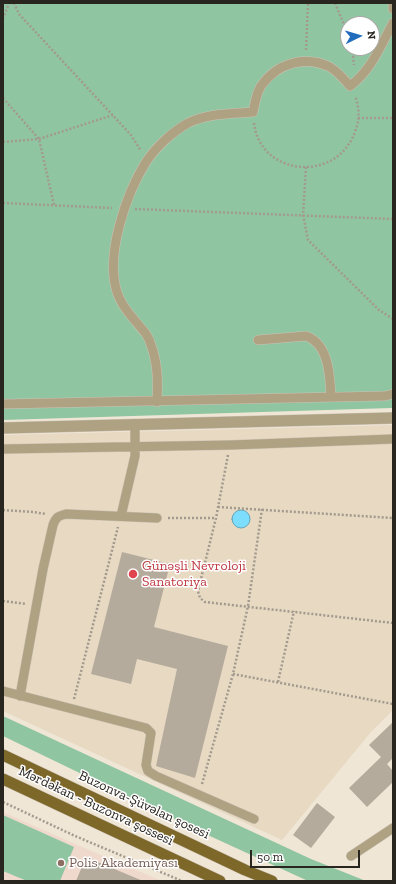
<!DOCTYPE html>
<meta charset="utf-8">
<style>
body{margin:0}
#map{position:relative;width:396px;height:884px;overflow:hidden;background:#f0e6d6;font-family:"Zilla Slab",serif}
canvas{display:block}
.frame{position:absolute;inset:0;border:4px solid #29251f;pointer-events:none}
.north{position:absolute;left:340px;top:16px;width:40px;height:40px;box-sizing:border-box;background:#fff;border:1px solid #a9a8a5;border-radius:50%;rotate:85deg;font-size:11px;font-weight:700;line-height:16px;text-align:center;color:#29251f}
.north::after{content:'';display:block;margin:auto;width:14px;height:18px;background:#216cbc;clip-path:polygon(50% 0,100% 100%,50% 72%,0 100%)}
.scale{position:absolute;left:250px;top:850px;width:110px;height:18px;box-sizing:border-box;border:2px solid #29251f;border-top:0;padding-left:5px;font-size:12px;line-height:14px;white-space:nowrap;color:#29251f;-webkit-text-stroke:3px #fff;paint-order:stroke}
</style>
<div id="map">
<canvas width="396" height="884"></canvas>
<div class="frame"></div>
<div class="north">N</div>
<div class="scale">50 m</div>
</div>
<script>
const g = document.querySelector('canvas').getContext('2d');
g.lineJoin = 'round';
function fillPath(path, color) { g.fillStyle = color; g.fill(path, 'evenodd'); }
function stroke(path, color, width, dash) { g.strokeStyle = color; g.lineWidth = width; g.lineCap = dash ? 'butt' : 'round'; g.setLineDash(dash || []); g.stroke(path); }
function write(font, color, halo, rows, align = 'center') {
  g.font = font + ' "Zilla Slab",serif'; g.lineWidth = 3; g.setLineDash([]); g.textBaseline = 'middle'; g.strokeStyle = halo; g.fillStyle = color; for (const [text, x, y, turn = 0] of rows) {
    g.save(); g.translate(x, y); g.rotate((+turn || 0) * Math.PI / 180); g.textAlign = isNaN(turn) ? turn : align; if (halo) g.strokeText(text, 0, 0); g.fillText(text, 0, 0); g.restore();
  }
}
fillPath(new Path2D(`
 M393,425V710L371,732L282,840L3,711V435Z`), '#e7d9c2');
fillPath(new Path2D(`
 M3,812L75,844L162,881H3Z`), '#efd9cc');
fillPath(new Path2D(`
 M3,3H393L392,408L3,420ZM348,24H372V48H348Z
 M3,716L311,859L366,881H308L212,837L3,736Z
 M3,815L74,847L60,881H27L3,871Z`), '#90c5a2');
const water = new Path2D(`
 M232 519a9 9 0 1 1 18 0a9 9 0 1 1-18 0Z`);
fillPath(water, '#7dddfc');
stroke(water, '#64a6ba', 1);
fillPath(new Path2D(`
 M122,552L170,564L154,627L228,646L195,778L156,766L177,669L137,659L131,684L91,674Z
 M393,722V758L387,764L393,771V782L367,807L349,788L381,757L369,745Z
 M317,803L335,817L311,848L293,835Z
 M86,857L143,881H76Z`), '#b5ab9c');
const service = new Path2D(`
 M393,5V9
 M258,340L306,336C329,344 330,376 331,397
 M157,402C158,382 158,364 151,345C150,341 148,337 146,334C136,321 122,308 117,292C105,255 126,194 146,162C156,147 172,132 188,123C208,113 231,114 253,112C255,103 256,94 261,86C277,63 305,55 330,67C338,72 344,79 350,86C371,71 381,45 393,23
 M3,404L385,396L393,394
 M3,449L231,445L393,439
 M121,516L135,456V424
 M3,691L146,728L151,733L146,765L148,771L156,776L254,819
 M20,696L43,569L53,525C56,517 58,516 66,514L157,518
 M351,856L393,828`);
const minor = new Path2D(`
 M3,428L393,418`);
const primary = new Path2D(`
 M3,755L245,870L272,881
 M3,779L220,881`);
stroke(service, '#ccc3b5', 10);
stroke(minor, '#ccc3b5', 12);
stroke(primary, '#ccc3b5', 12);
stroke(new Path2D(`
 M14,3L19,14L131,135L141,151
 M335,3L348,34
 M3,19L9,3
 M352,48L354,65
 M306,50L308,3
 M3,98L39,139L54,205
 M358,118H393
 M254,123C260,177 339,184 356,129C360,119 359,106 355,96
 M3,142L39,139L113,115
 M306,167L303,215L308,240L379,310L393,319
 M3,203L112,208
 M135,209L393,219
 M228,455L216,518L198,591L200,598L205,602L393,623
 M218,507L393,518
 M3,510L33,512L46,514
 M168,518H216
 M3,601L26,604
 M233,674L393,704
 M278,682L294,611
 M74,699L118,527
 M202,784L233,674L248,606L262,509
 M3,802L75,836L182,881`), '#a29a8e', 2.5, [2, 2]);
stroke(service, '#aea283', 9);
stroke(minor, '#aea283', 11);
stroke(primary, '#7d6729', 11);
for (const [x, y, r, color] of [
 [133,574,5,"#e0444e"],
 [61,863,4,"#8d6e63"]
]) { const dot = new Path2D(); dot.arc(x, y, r, 0, 2 * Math.PI); g.fillStyle = color; g.fill(dot); stroke(dot, '#fff', 1.5); }
write('14px', '#be3a42', '#fff', [
 ["Günəşli Nevroloji",142,566],
 ["Sanatoriya",142,582]
], 'left');
write('14px', '#29251f', '#fff', [
 ["Buzonva-Şüvəlan şosesi",144,805,25],
 ["Mərdəkan - Buzonva şossesi",96,806,25]
]);
write('14px', '#785e54', '#fff', [
 ["Polis Akademiyası",69,863]
], 'left');
</script>
